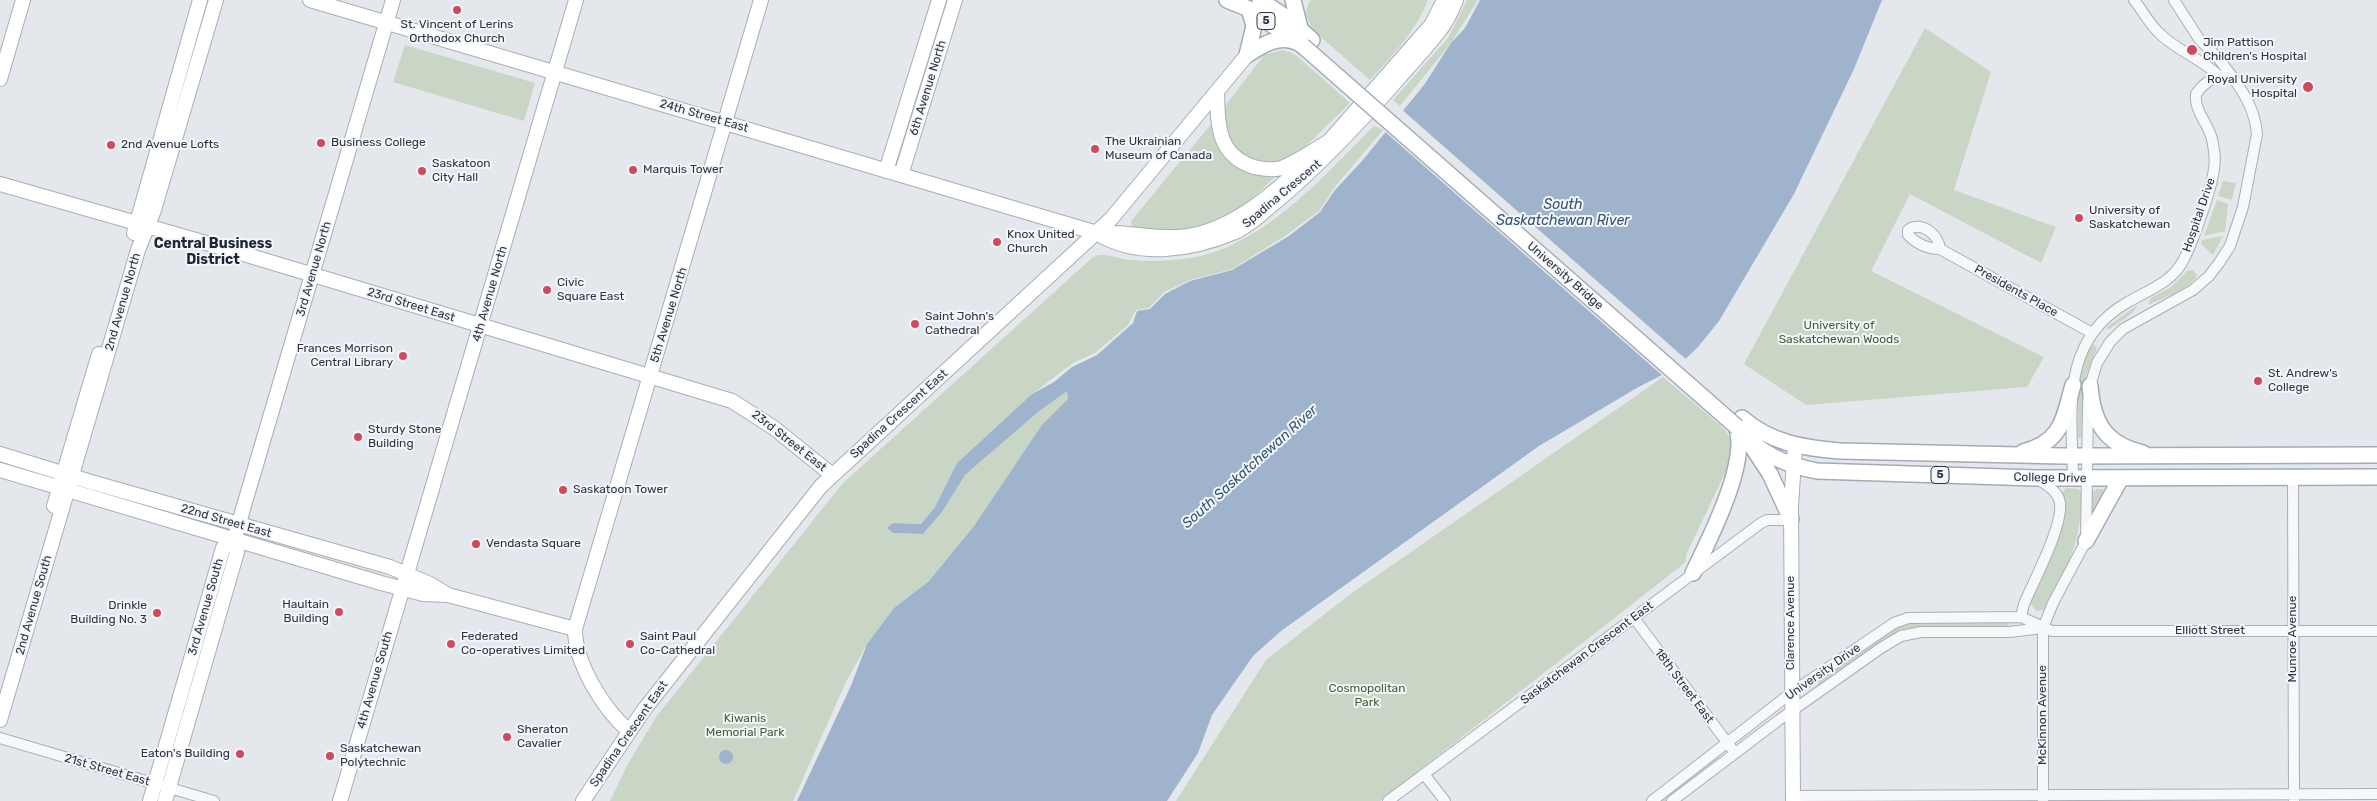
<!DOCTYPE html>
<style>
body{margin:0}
canvas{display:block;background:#e4e7ec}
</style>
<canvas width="2377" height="801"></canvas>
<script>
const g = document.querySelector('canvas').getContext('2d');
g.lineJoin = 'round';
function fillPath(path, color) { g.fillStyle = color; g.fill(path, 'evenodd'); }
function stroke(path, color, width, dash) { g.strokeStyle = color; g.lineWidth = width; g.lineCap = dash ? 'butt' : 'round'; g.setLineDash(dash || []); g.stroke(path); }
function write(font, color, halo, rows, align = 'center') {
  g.font = font + ' Rubik,sans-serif'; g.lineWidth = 4; g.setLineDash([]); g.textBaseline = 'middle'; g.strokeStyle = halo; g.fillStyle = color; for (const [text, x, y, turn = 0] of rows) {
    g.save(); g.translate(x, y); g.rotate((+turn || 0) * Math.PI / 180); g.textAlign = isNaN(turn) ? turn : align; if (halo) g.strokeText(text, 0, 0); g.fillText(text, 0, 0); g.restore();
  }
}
fillPath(new Path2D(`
 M1311,0H1428C1416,31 1392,56 1370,80L1315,32C1308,22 1302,11 1311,0Z
 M1467,0H1478L1451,43L1400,106L1393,100L1448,38Z
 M1925,28L1991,72L1954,190L2056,227L2041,263L1910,194L1871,271L2044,357L2027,387L1806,405L1744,364Z
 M405,45L535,83L524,121L393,82Z
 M1282,50L1290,52L1298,57L1350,103L1244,207L1212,223L1179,231L1132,230L1131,221L1212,123L1264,55Z
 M1374,126L1383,130L1334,188L1320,210L1288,234L1232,269L1190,280L1164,292L1149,308L1136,310L1128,325L1095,353L1073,363L1032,394L957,463L935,507L921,524L893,523L888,528L893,533L923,534L942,512L965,475L1037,413L1067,391L1068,399L974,526L929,581L894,608L867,644L845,684L793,801H610L628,764L656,717L842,484L1093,257C1102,253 1109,256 1119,258C1141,263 1167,261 1191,258C1263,246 1324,176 1374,126Z
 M2223,181L2236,183L2232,200L2218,196Z
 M2217,200L2228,204L2225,231L2204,236Z
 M2223,236L2213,255L2201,244L2202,240Z
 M2193,270L2197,275C2193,288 2161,299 2148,305L2151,298L2171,287L2187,271Z
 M2137,305L2134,312L2108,330L2107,327Z
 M2094,344L2097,348L2084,381L2081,438H2078C2078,409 2074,367 2094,344Z
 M1663,377L1721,426L1727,433L1734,448L1725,473L1686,555V562L1380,801H1176L1266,660L1349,595Z
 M2066,488L2078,489L2082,493C2081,541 2069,565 2047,606L2044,610L2036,611L2030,603C2041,576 2073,521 2061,494Z
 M2097,489H2103L2105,493L2090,519L2089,493Z
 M2008,621L2009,625L2007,627H1921L1905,629L1818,687L1817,686L1819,680C1847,660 1876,634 1909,622Z
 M1718,755L1721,760L1667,801H1657Z`), '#c9d6c5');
fillPath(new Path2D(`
 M1480,0H1882L1854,69L1794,194L1719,321L1698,347L1677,367L1635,389L1539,446L1281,631L1253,656L1212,715L1198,753L1167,801H797L850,688L867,644L894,608L929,581L974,526L1042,425L1068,399L1067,391L1037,413L965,475L942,512L923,534L893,533L887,528L893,523L921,524L935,507L957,463L1032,394L1054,382L1072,367L1097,355L1133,323L1137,311L1150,309L1165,294L1190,281L1232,270L1289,236L1320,212L1335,190L1362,161L1424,85L1451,43L1465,28Z
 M719 757a7 7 0 1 1 14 0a7 7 0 1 1-14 0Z`), '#9fb4cc');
fillPath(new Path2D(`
 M1400,108L1688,361L1678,369L1664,377L1383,130Z`), '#e4e7ec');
const street = new Path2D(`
 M2134,0C2142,10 2149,23 2158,32C2175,50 2201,58 2219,76
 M2174,0L2199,39L2218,58L2231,75
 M1940,249C1927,249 1917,244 1908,235V230C1921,220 1939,235 1940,249L2092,333
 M2293,478L2294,801
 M2021,617L2024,604C2033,582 2067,520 2059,499C2055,489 2045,484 2036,478
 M1634,618L1732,749
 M0,738L214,801
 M1424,774L1445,801
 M1793,796L2377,794
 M1388,801L1761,523L1767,520H1791
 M1652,801L1791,693L1894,623L1908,618L2021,617L2052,631H2377
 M1672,801L1779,720L1881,648L1901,636L1921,632H2009L2043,628
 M2043,801V628L2053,603L2086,541L2088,403L2090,386L2097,363L2110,342L2123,329L2193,290L2209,276L2219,263L2230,246L2243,207L2257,134C2255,111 2245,94 2231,75C2215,76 2206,80 2196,94C2194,111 2208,123 2212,139C2214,149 2216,159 2214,169C2211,191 2194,239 2184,259C2173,282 2149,290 2128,302C2059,341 2072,411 2073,478`);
const secondary = new Path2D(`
 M310,0L1097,233C1138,259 1192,250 1235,232C1251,225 1264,211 1278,200C1322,163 1360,122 1398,79C1412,63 1427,47 1440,30C1447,22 1452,10 1456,0
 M0,79L23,0
 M1217,92C1218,125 1217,155 1254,167C1263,169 1276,171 1284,167C1300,160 1316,149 1331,140
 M1330,140L1432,24L1444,0
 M886,171L939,0
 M901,175L955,0
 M0,184L227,249L732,401L774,428L831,474
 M134,233L200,0
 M1097,233C1123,231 1149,238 1176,237C1228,236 1278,190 1312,157
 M0,454L91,482L390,567L430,584L448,595
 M0,470L381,583L423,594L448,595L575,629
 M54,506L99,354
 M0,720L138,250L154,210L216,0
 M629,731C603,709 575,663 575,629L761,0
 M150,801L223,548L235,538
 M165,801L237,552L235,538L243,509L393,0
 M340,801L576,0
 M583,801L643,711L821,486L1111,219L1247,55
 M1793,801L1791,506L1795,446`);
const primary = new Path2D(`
 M1227,0L1249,9L1303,46
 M1260,0L1290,20L1312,40
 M1293,0L1300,28
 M1247,55C1261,46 1278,34 1296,42
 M1247,55L1254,26L1249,9
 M2090,386C2093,423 2105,444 2143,453
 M1742,418C1771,443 1803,448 1840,451L2063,456L2377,455
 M1737,427C1758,453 1785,465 1817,471L2035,478L2377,477
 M1753,448L1770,474L1791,519
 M2023,452C2062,442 2063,420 2073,385
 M2086,541L2121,478
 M1693,573C1709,540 1748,464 1737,429`);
stroke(street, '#a9aeb7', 12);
stroke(secondary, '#a9aeb7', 16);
stroke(primary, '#a3abb8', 18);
stroke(street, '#f7f8fa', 10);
stroke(secondary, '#fff', 14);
stroke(primary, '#fff', 15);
const primaryBridge = new Path2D(`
 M1303,46L1737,427`);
stroke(primaryBridge, '#a3abb8', 18, []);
stroke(primaryBridge, '#fff', 15);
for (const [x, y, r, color] of [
 [457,10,5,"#d1495b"],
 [2192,50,6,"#d1495b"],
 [2308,87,6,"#d1495b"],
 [321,143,5,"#d1495b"],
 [111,145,5,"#d1495b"],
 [1095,149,5,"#d1495b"],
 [633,170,5,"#d1495b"],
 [422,171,5,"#d1495b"],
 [2079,218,5,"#d1495b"],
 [997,242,5,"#d1495b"],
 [547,290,5,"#d1495b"],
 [915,324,5,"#d1495b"],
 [403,356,5,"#d1495b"],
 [2258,381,5,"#d1495b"],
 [358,437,5,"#d1495b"],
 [563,490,5,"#d1495b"],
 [476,544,5,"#d1495b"],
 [339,612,5,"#d1495b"],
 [157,613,5,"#d1495b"],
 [451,644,5,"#d1495b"],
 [630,644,5,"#d1495b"],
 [507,737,5,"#d1495b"],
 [240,754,5,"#d1495b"],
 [330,756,5,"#d1495b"]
]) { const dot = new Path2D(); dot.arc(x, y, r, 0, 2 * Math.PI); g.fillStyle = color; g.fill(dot); stroke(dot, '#f4f6f9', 2); }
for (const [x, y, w] of [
 [1266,21,18],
 [1940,475,18]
]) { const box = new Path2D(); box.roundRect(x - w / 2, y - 8.5, w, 17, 4); g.fillStyle = '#f4f6f9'; g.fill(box); stroke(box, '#2b3445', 1); }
write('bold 11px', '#2b3445', null, [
 ["5",1266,21],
 ["5",1940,475]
]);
write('12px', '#2b3445', '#f4f6f9', [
 ["St. Vincent of Lerins",457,25,"center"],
 ["Orthodox Church",457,39,"center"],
 ["Jim Pattison",2203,43],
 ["Children's Hospital",2203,57],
 ["Royal University",2297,80,"right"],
 ["Hospital",2297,94,"right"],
 ["The Ukrainian",1105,142],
 ["Museum of Canada",1105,156],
 ["Business College",331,143],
 ["2nd Avenue Lofts",121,145],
 ["Saskatoon",432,164],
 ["City Hall",432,178],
 ["Marquis Tower",643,170],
 ["University of",2089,211],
 ["Saskatchewan",2089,225],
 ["Knox United",1007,235],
 ["Church",1007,249],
 ["Civic",557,283],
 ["Square East",557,297],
 ["Saint John's",925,317],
 ["Cathedral",925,331],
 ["Frances Morrison",393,349,"right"],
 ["Central Library",393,363,"right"],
 ["St. Andrew's",2268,374],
 ["College",2268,388],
 ["Sturdy Stone",368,430],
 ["Building",368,444],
 ["Saskatoon Tower",573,490],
 ["Vendasta Square",486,544],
 ["Haultain",329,605,"right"],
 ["Building",329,619,"right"],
 ["Drinkle",147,606,"right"],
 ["Building No. 3",147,620,"right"],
 ["Federated",461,637],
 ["Co-operatives Limited",461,651],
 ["Saint Paul",640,637],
 ["Co-Cathedral",640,651],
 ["Sheraton",517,730],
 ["Cavalier",517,744],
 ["Saskatchewan",340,749],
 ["Polytechnic",340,763],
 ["Eaton's Building",230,754,"right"]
], 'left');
write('12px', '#2b3445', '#f4f6f9', [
 ["6th Avenue North",928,88,-73],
 ["24th Street East",704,116,16],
 ["Spadina Crescent",1282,194,-40],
 ["Hospital Drive",2199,215,-71],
 ["3rd Avenue North",314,269,-74],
 ["University Bridge",1565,276,41],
 ["Presidents Place",2016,291,29],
 ["4th Avenue North",490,294,-74],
 ["2nd Avenue North",123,302,-74],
 ["23rd Street East",411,305,17],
 ["5th Avenue North",669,315,-73],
 ["Spadina Crescent East",899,414,-42],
 ["23rd Street East",789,441,38],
 ["College Drive",2050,478,1],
 ["22nd Street East",226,521,16],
 ["2nd Avenue South",34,605,-74],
 ["3rd Avenue South",206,607,-74],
 ["Clarence Avenue",1791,623,-90],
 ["Elliott Street",2210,631],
 ["Munroe Avenue",2293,639,-90],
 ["Saskatchewan Crescent East",1587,653,-37],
 ["University Drive",1823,672,-35],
 ["4th Avenue South",375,680,-74],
 ["18th Street East",1684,686,53],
 ["McKinnon Avenue",2043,715,-90],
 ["Spadina Crescent East",629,734,-55],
 ["21st Street East",107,770,16]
]);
write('12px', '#3f6138', '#f4f6f9', [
 ["University of",1839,326],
 ["Saskatchewan Woods",1839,340],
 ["Cosmopolitan",1367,689],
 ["Park",1367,703],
 ["Kiwanis",745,719],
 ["Memorial Park",745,733]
]);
write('italic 14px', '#34527a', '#f4f6f9', [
 ["South",1563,205],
 ["Saskatchewan River",1563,221],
 ["South Saskatchewan River",1250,467,-42]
]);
write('bold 14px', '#1d2536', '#f4f6f9', [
 ["Central Business",213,244],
 ["District",213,260]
]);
</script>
